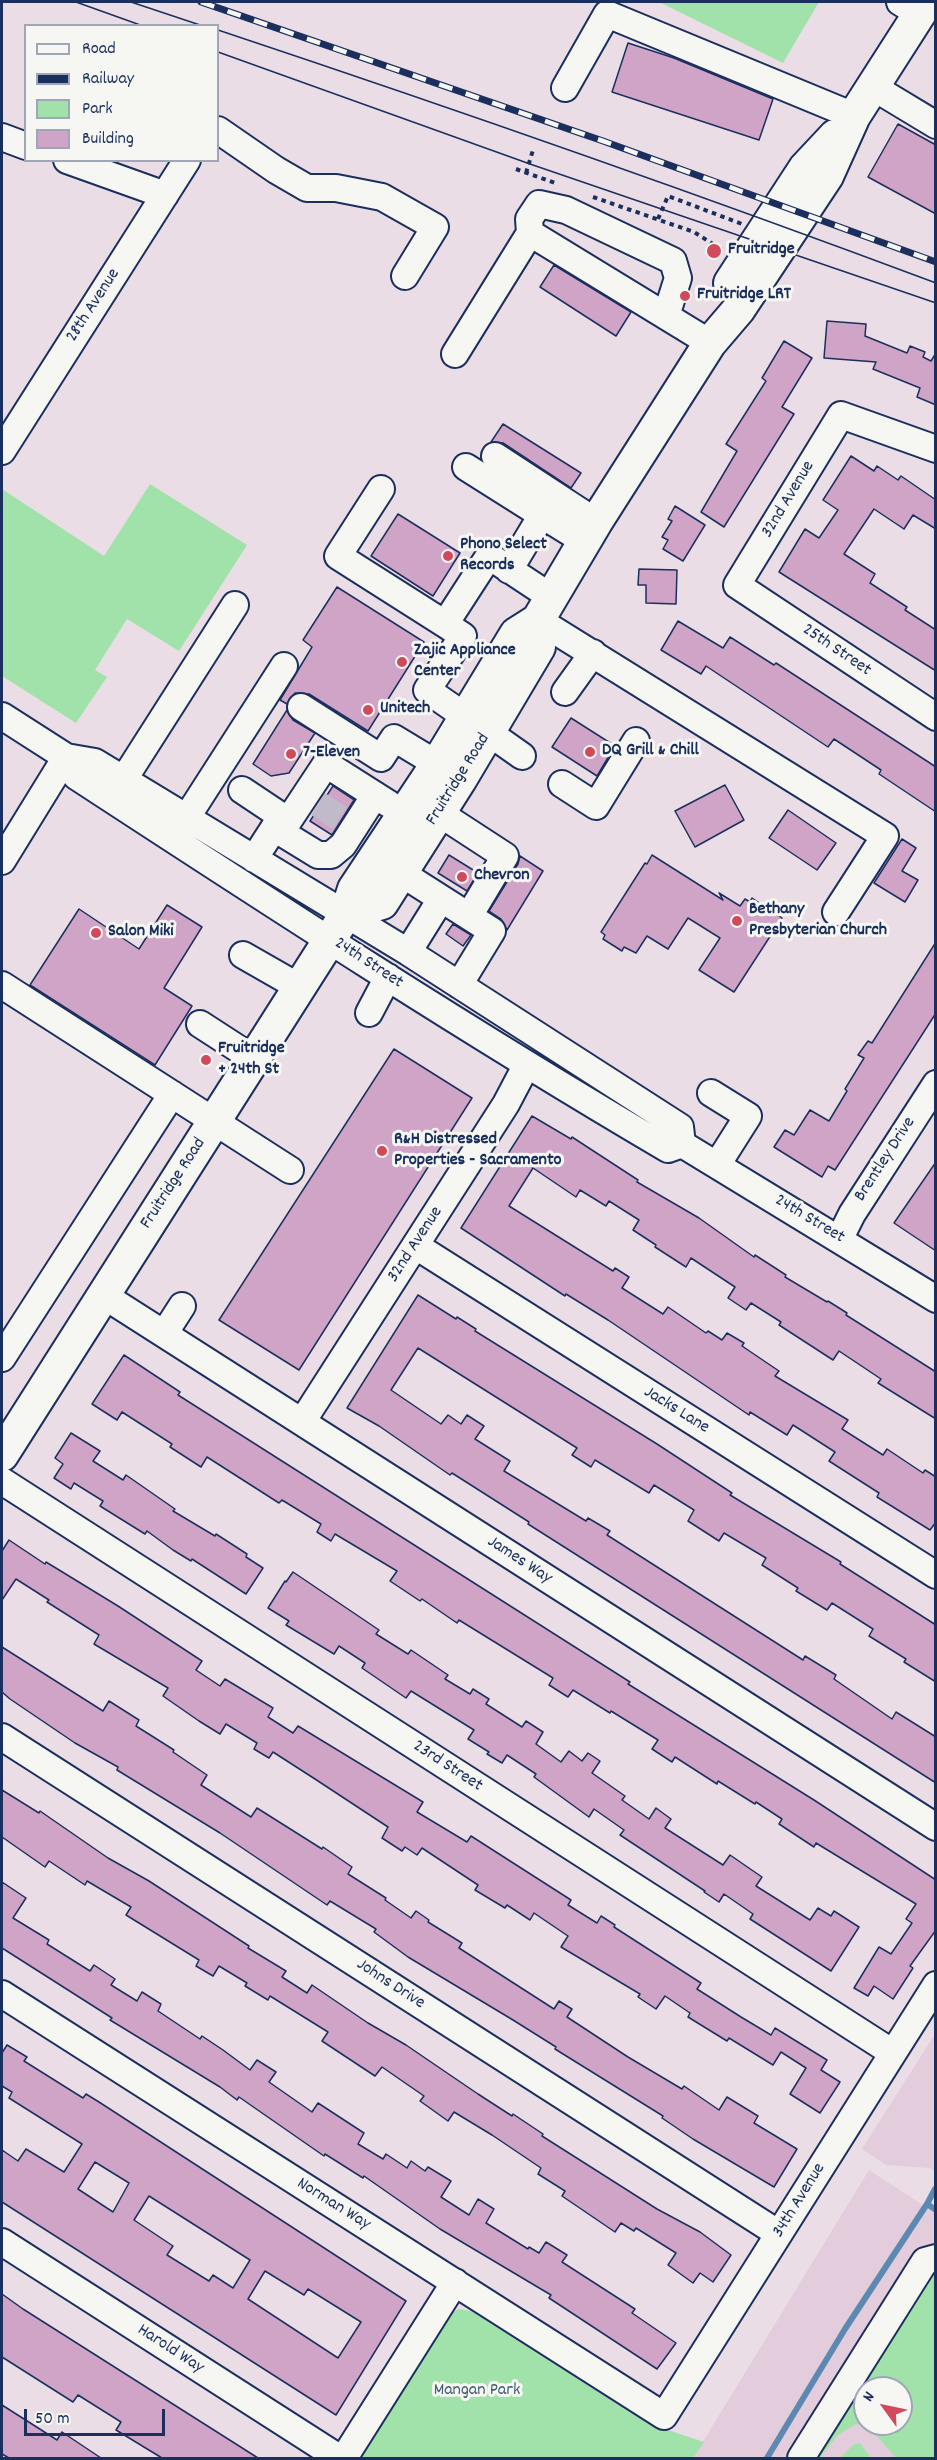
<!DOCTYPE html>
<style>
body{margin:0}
#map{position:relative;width:937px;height:2460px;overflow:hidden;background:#ebdde5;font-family:Dekko,sans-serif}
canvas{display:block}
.frame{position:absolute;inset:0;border:3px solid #1b2f5e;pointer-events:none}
.legend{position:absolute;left:24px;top:24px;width:195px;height:138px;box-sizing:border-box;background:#f6f6f2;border:2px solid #9ea6b7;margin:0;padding:8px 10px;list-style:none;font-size:18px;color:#1b2f5e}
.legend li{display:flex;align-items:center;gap:12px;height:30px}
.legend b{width:30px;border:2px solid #9ea6b7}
.north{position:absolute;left:853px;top:2376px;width:60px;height:60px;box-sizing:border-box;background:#f6f6f2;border:2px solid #9ea6b7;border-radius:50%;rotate:303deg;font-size:16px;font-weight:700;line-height:24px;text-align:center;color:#1b2f5e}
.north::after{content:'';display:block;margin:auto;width:21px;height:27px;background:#d1495b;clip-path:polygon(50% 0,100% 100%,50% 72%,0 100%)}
.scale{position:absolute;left:24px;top:2409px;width:141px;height:27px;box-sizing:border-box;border:3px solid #1b2f5e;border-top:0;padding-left:8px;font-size:18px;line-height:21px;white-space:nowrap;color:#1b2f5e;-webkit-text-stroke:4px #f6f6f2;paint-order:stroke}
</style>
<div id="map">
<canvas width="937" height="2460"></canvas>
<div class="frame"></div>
<ul class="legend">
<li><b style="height:8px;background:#f6f6f2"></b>Road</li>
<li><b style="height:8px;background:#1b2f5e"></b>Railway</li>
<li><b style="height:16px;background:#a1e2ab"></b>Park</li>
<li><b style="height:16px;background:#d0a4c7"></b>Building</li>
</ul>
<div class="north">N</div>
<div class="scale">50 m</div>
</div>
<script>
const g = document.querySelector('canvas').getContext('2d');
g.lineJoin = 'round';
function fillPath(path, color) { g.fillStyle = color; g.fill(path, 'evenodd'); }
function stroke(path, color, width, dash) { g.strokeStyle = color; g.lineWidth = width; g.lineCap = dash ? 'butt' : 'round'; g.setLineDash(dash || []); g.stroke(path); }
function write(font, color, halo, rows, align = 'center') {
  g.font = font + ' Dekko,sans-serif'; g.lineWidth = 6; g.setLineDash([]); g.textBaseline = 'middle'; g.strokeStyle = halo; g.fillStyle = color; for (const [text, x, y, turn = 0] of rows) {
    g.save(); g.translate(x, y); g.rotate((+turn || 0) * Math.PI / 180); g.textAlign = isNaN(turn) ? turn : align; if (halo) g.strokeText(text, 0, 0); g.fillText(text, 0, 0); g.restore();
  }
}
fillPath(new Path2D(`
 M935,2034V2171L930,2168L886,2165L862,2149Z
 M869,2170L935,2213V2458H693ZM865,2388H901V2424H865Z`), '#e3ccdc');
fillPath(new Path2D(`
 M659,2H819L783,63Z
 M150,484L247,545L179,651L127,619L95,670L107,677L76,723L2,676V489L104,556Z
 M935,2270V2458H896L869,2427L856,2424L838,2435L820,2458H810L930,2272ZM865,2388H901V2424H865Z
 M458,2309L471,2311L647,2423L704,2442L693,2458H356L447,2316Z
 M860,2443L871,2458H840L853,2445Z`), '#a1e2ab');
stroke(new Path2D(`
 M927,2204L936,2210
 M767,2458L845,2329L927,2204L935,2189`), '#5c89b1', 6);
const building = new Path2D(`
 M628,43L674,58L773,99L759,140L612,92Z
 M898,124L936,145V214L868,177Z
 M554,265L631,312L616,336L540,287Z
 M827,321L866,324L865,336L907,353L910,346L925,352L923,357L931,361L936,353V405L917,397L920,388L873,369L876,362L824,358Z
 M784,341L812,358L782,407L794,414L724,527L701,512L737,451L726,444L766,381L762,378Z
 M503,424L581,473L571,488L503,443L491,442Z
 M851,456L874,471L877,466L898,480L901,476L936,500V529L913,515L904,529L874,509L844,554L875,574L870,583L907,607L905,610L936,630V671L779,572L805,529L819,538L838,510L823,500Z
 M675,506L705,525L683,561L663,549L668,540L662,537L672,521L668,519Z
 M398,514L460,553L433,596L371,556Z
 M639,569L677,570L676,604L646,603V585H638Z
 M337,587L424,642L368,731L309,694L295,693L287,704L280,700L312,647L303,640Z
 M678,621L723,648L730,637L774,665L776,663L936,767V812L879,774L881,770L834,739L828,747L706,666L701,674L661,650Z
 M287,710L293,720L315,733L289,773L271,776L253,764Z
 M571,718L615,746L597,776L552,747Z
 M725,785L744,820L695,847L675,811Z
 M333,786L354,800L332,835L310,821Z
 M788,810L836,843L817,870L769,838Z
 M902,839L916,848L902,871L918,880L905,902L874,883Z
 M449,855L478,873L467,891L438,873Z
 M652,855L723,900L719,893L740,906L745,899L750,902L752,898L782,918L734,992L699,970L720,938L688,918L668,949L647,936L636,953L624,947L622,951L603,939L605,935L601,932L645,863L647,864Z
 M520,856L543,871L507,930L501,919L489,911L518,864Z
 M167,905L202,927L164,988L192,1006L155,1065L30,985L79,909L139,949Z
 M453,924L471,935L463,946L446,934Z
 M936,942V1013L835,1170L828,1166L822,1177L774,1147L785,1130L794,1135L810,1110L829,1121L847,1091L845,1089L864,1058L858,1055L868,1041L872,1043Z
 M394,1049L472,1098L299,1370L219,1320Z
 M532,1116L571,1139L572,1137L638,1180L637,1182L699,1218L754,1257L755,1255L786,1275L785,1277L827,1302L828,1301L847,1313L846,1315L936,1372V1419L878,1383L881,1379L839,1351L833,1360L779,1325L781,1322L751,1303L746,1310L728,1298L735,1287L691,1258L686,1267L655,1247L656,1245L633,1230L639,1220L609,1201L606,1206L580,1190L576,1197L533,1168L509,1206L613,1271L615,1268L629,1277L622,1288L663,1314L668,1307L706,1333L708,1331L722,1340L727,1333L744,1343L742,1346L779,1371L775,1376L848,1420L842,1429L883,1455L887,1449L923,1473L925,1470L936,1477V1522L930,1530L877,1497L879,1493L829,1461L835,1452L793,1425L787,1435L750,1412L749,1415L608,1320L566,1294L565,1296L461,1228Z
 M936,1162V1251L894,1223Z
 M418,1295L456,1319L457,1317L476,1329L475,1331L657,1444L732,1493L730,1495L841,1562L840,1564L936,1625V1682L904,1662L906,1659L869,1636L873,1629L832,1603L827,1610L796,1591L798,1588L762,1565L766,1558L724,1533L719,1541L688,1521L694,1510L654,1485L649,1493L595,1460L591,1467L572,1455L577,1448L418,1348L391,1390L441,1424L448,1415L461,1424L467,1415L484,1426L475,1439L510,1461L504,1471L586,1521L588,1518L610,1531L607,1535L803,1660L805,1656L836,1675L834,1679L892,1719L896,1712L936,1737V1783L528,1524L529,1522L452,1473L450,1475L379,1426L347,1408Z
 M124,1355L180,1392L178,1395L630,1682L628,1684L814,1800L936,1880V1930L910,1966L913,1968L893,1999L874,1986L868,1996L854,1988L879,1947L891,1954L912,1923L906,1919L916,1904L816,1843L814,1847L779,1824L782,1819L756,1802L755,1804L718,1781L717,1784L675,1757L672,1762L652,1749L658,1740L611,1711L610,1713L573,1690L568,1697L549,1685L553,1678L459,1620L457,1623L422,1599L420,1601L390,1581L397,1571L335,1534L331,1541L317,1532L321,1524L282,1500L279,1503L207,1457L201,1467L170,1447L172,1444L122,1412L117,1420L92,1404Z
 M71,1433L100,1451L93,1461L123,1480L126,1475L175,1509L173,1511L215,1536L216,1534L247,1554L246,1557L263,1568L246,1594L192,1559L191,1561L173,1550L147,1531L145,1534L100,1506L103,1501L74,1483L71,1489L54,1478L63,1464L55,1458Z
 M9,1540L45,1564L46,1562L118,1606L202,1661L196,1670L220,1686L225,1679L273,1708L268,1717L293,1733L298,1726L423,1802L417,1812L467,1842L471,1836L571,1900L568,1905L597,1923L601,1916L615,1925L614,1927L701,1983L697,1989L741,2017L771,2035L775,2028L827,2060L821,2070L840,2082L820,2113L790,2094L806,2068L781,2052L773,2065L729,2038L727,2041L688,2017L690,2013L665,1996L656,2009L638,1997L640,1994L561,1947L568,1936L534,1913L530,1920L507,1905L505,1908L475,1890L478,1885L422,1848L417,1855L405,1847L402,1851L382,1838L388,1827L315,1779L273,1752L269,1758L254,1749L257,1743L226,1724L220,1734L199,1721L163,1696L168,1688L94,1644L99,1635L47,1602L49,1600L16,1579L2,1600V1551Z
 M293,1572L379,1630L376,1634L408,1654L411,1650L448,1675L445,1679L470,1694L473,1689L489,1699L486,1704L522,1727L526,1721L543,1732L536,1744L561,1762L569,1751L582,1761L588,1753L600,1761L592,1773L625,1796L622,1800L649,1819L656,1808L671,1819L665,1828L723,1865L730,1855L762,1877L756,1886L810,1920L818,1908L831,1916L834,1911L859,1927L831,1971L750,1919L753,1914L724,1894L719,1902L704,1892L705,1891L620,1835L624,1830L594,1809L589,1817L534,1777L536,1774L507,1755L502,1763L487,1754L489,1752L468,1739L474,1730L411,1691L406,1698L362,1668L365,1663L339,1646L334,1654L286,1625L289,1621L268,1608L285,1581L286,1582Z
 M2,1647L103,1711L109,1701L139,1720L136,1726L174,1750L173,1752L207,1775L201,1785L251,1817L257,1808L322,1849L323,1847L352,1867L348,1874L386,1898L385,1900L411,1918L416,1911L429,1920L428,1922L462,1943L459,1948L554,2009L559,2001L572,2009L567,2017L628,2057L682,2089L684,2086L719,2110L727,2097L758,2116L754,2123L797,2149L774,2187L693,2139L662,2118L663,2116L555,2049L556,2047L513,2020L408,1957L374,1932L376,1929L330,1901L327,1905L220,1833L117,1770L118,1767L75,1743L10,1699L2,1692Z
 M2,1790L39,1813L40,1811L108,1858L149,1881L249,1946L248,1948L286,1971L282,1977L307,1993L312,1985L368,2023L406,2045L478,2094L512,2116L513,2114L543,2134L542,2136L657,2209L700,2232L731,2255L713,2282L700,2273L693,2283L668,2265L676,2253L636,2228L634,2231L621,2223L615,2232L562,2196L565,2191L538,2174L541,2168L492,2135L454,2112L448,2121L420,2101L424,2096L382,2067L375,2076L322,2041L328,2032L270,1996L268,2000L245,1986L247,1983L219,1966L213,1976L196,1966L199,1960L126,1915L131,1907L87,1881L85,1885L49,1861L45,1867L2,1837Z
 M2,1882L26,1898L13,1918L49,1940L47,1944L90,1971L94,1965L115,1979L111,1985L137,2001L142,1992L161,2004L158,2011L200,2039L202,2036L223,2050L250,2070L257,2060L276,2072L269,2082L312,2112L318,2103L364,2133L358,2144L383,2159L386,2154L407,2168L411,2161L425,2171L428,2167L451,2181L441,2197L469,2215L478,2199L494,2209L486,2223L528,2249L529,2247L539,2253L546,2242L567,2255L562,2262L635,2309L632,2313L676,2343L657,2369L549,2298L551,2295L440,2229L364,2176L363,2178L325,2154L324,2156L239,2097L237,2100L220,2087L110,2020L112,2018L2,1948Z
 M7,2045L27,2057L24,2061L83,2098L86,2094L99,2102L406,2301L336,2415L2,2202V2150L18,2161L26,2149L64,2172L82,2144L9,2098L12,2092L2,2086V2053ZM95,2162L129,2183L113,2212L78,2189ZM149,2196L250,2260L233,2288L213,2275L209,2281L167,2255L173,2246L134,2220ZM265,2271L304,2295L308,2289L361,2322L338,2358L248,2299Z
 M2,2294L23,2309L258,2458H162L116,2430L121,2422L78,2395L73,2402L2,2357Z
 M2,2405L57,2440L62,2432L101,2458H9L2,2454Z`);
fillPath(building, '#d0a4c7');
stroke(building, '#1b2f5e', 1.5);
stroke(new Path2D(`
 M318,804L343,820`), '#c1baca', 26, [26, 13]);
const minor = new Path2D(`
 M900,2L920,14
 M873,87L936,125
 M565,88L607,14L854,116
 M218,130L276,170L307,188H336L382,197L435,227L405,276
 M2,137L26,146
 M67,160L165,195
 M530,233L710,343
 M455,354L530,233L529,219L539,204L566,210L673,261L678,278L666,316
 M936,449L841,415L737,585L936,717
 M2,451L187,160
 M495,456L596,522
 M466,467L542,515
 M381,489L338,556L445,624L489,556L551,597
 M509,570L542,515L584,541
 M538,620L885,836L836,912
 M445,624L463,636L427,690L466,717
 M565,692L593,653
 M301,707L381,758L394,738L437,764
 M2,716L66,757L95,762L408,952L680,1127L682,1144
 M488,732L522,756
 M66,757L76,776C272,904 467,1031 668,1149L682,1144
 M124,779L235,605
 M562,784L596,806L636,741
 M242,790L281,816L274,828
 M439,813L505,856L469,916
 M187,817L284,666
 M281,832L326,764L389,804
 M254,859L274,828L318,855H331L343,845L375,795
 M2,861L66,757
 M401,873L492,931L459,985
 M408,952L441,899
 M243,955L299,987
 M2,985L290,1170
 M369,1013L388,977
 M200,1024L254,1059
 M711,1093L748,1116L717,1165
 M682,1144L936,1299
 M840,1238L852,1214L936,1084
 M416,1246L936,1575
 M103,1295L936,1827
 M164,1334L182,1306
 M2,1358L172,1094
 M302,1422L506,1104L526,1066
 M2,1481L893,2053
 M2,1737L779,2234
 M2,1994L664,2416L936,1985
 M2,2242L339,2458
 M344,2458L455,2282
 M801,2458L925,2261L936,2258`);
const major = new Path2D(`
 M730,283L805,168L835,136
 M346,914L382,903L460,780L539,647L538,620
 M2,1455L346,914L354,889L437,764L516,634L538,620L596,522L710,343L739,309L827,176L854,116L927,2`);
stroke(minor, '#1b2f5e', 30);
stroke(major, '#1b2f5e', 36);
stroke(new Path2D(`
 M516,169L558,184
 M526,173L533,150
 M593,197L694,232L724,251
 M658,219L668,196L742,224`), '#1b2f5e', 4, [4.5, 4.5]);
stroke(minor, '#f6f6f2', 26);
stroke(major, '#f6f6f2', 32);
stroke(new Path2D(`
 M76,2L143,26
 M131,2L203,26
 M218,30C458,110 698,194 936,283
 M218,52L530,164L936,303`), '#1b2f5e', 1.5);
const rail = new Path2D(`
 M201,2L603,141L936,262`);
stroke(rail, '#1b2f5e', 7);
stroke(rail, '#f6f6f2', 4.5, [14]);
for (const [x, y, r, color] of [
 [714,251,8,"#d1495b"],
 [685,296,6,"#d1495b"],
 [448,556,6,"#d1495b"],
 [402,662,6,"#d1495b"],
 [368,710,6,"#d1495b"],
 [590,752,6,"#d1495b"],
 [291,754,6,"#d1495b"],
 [462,877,6,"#d1495b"],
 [737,921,6,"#d1495b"],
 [96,933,6,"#d1495b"],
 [206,1060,6,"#d1495b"],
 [382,1151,6,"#d1495b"]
]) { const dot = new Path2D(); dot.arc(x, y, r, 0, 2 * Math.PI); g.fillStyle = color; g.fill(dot); stroke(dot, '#f6f6f2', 2); }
write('bold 18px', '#1b2f5e', '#f6f6f2', [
 ["Fruitridge",728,251],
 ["Fruitridge LRT",697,296],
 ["Phono Select",460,546],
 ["Records",460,567],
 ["Zajic Appliance",414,652],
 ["Center",414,673],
 ["Unitech",380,710],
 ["DQ Grill & Chill",602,752],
 ["7-Eleven",303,754],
 ["Chevron",474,877],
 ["Bethany",749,911],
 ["Presbyterian Church",749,932],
 ["Salon Miki",108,933],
 ["Fruitridge",218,1050],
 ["+ 24th St",218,1071],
 ["R&H Distressed",394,1141],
 ["Properties - Sacramento",394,1162]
], 'left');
write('18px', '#1b2f5e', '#f6f6f2', [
 ["28th Avenue",94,306,-57],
 ["32nd Avenue",789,500,-59],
 ["25th Street",836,651,34],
 ["Fruitridge Road",459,780,-58],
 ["24th Street",368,964,33],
 ["Brentley Drive",886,1160,-57],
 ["Fruitridge Road",174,1184,-57],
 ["24th Street",809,1220,31],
 ["32nd Avenue",416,1245,-57],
 ["Jacks Lane",676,1411,32],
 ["James Way",519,1561,33],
 ["23rd Street",447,1767,33],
 ["Johns Drive",390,1985,33],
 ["34th Avenue",800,2201,-58],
 ["Norman Way",333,2205,32],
 ["Harold Way",170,2350,33]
]);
write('18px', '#3c5c71', '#f6f6f2', [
 ["Mangan Park",477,2392]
]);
</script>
